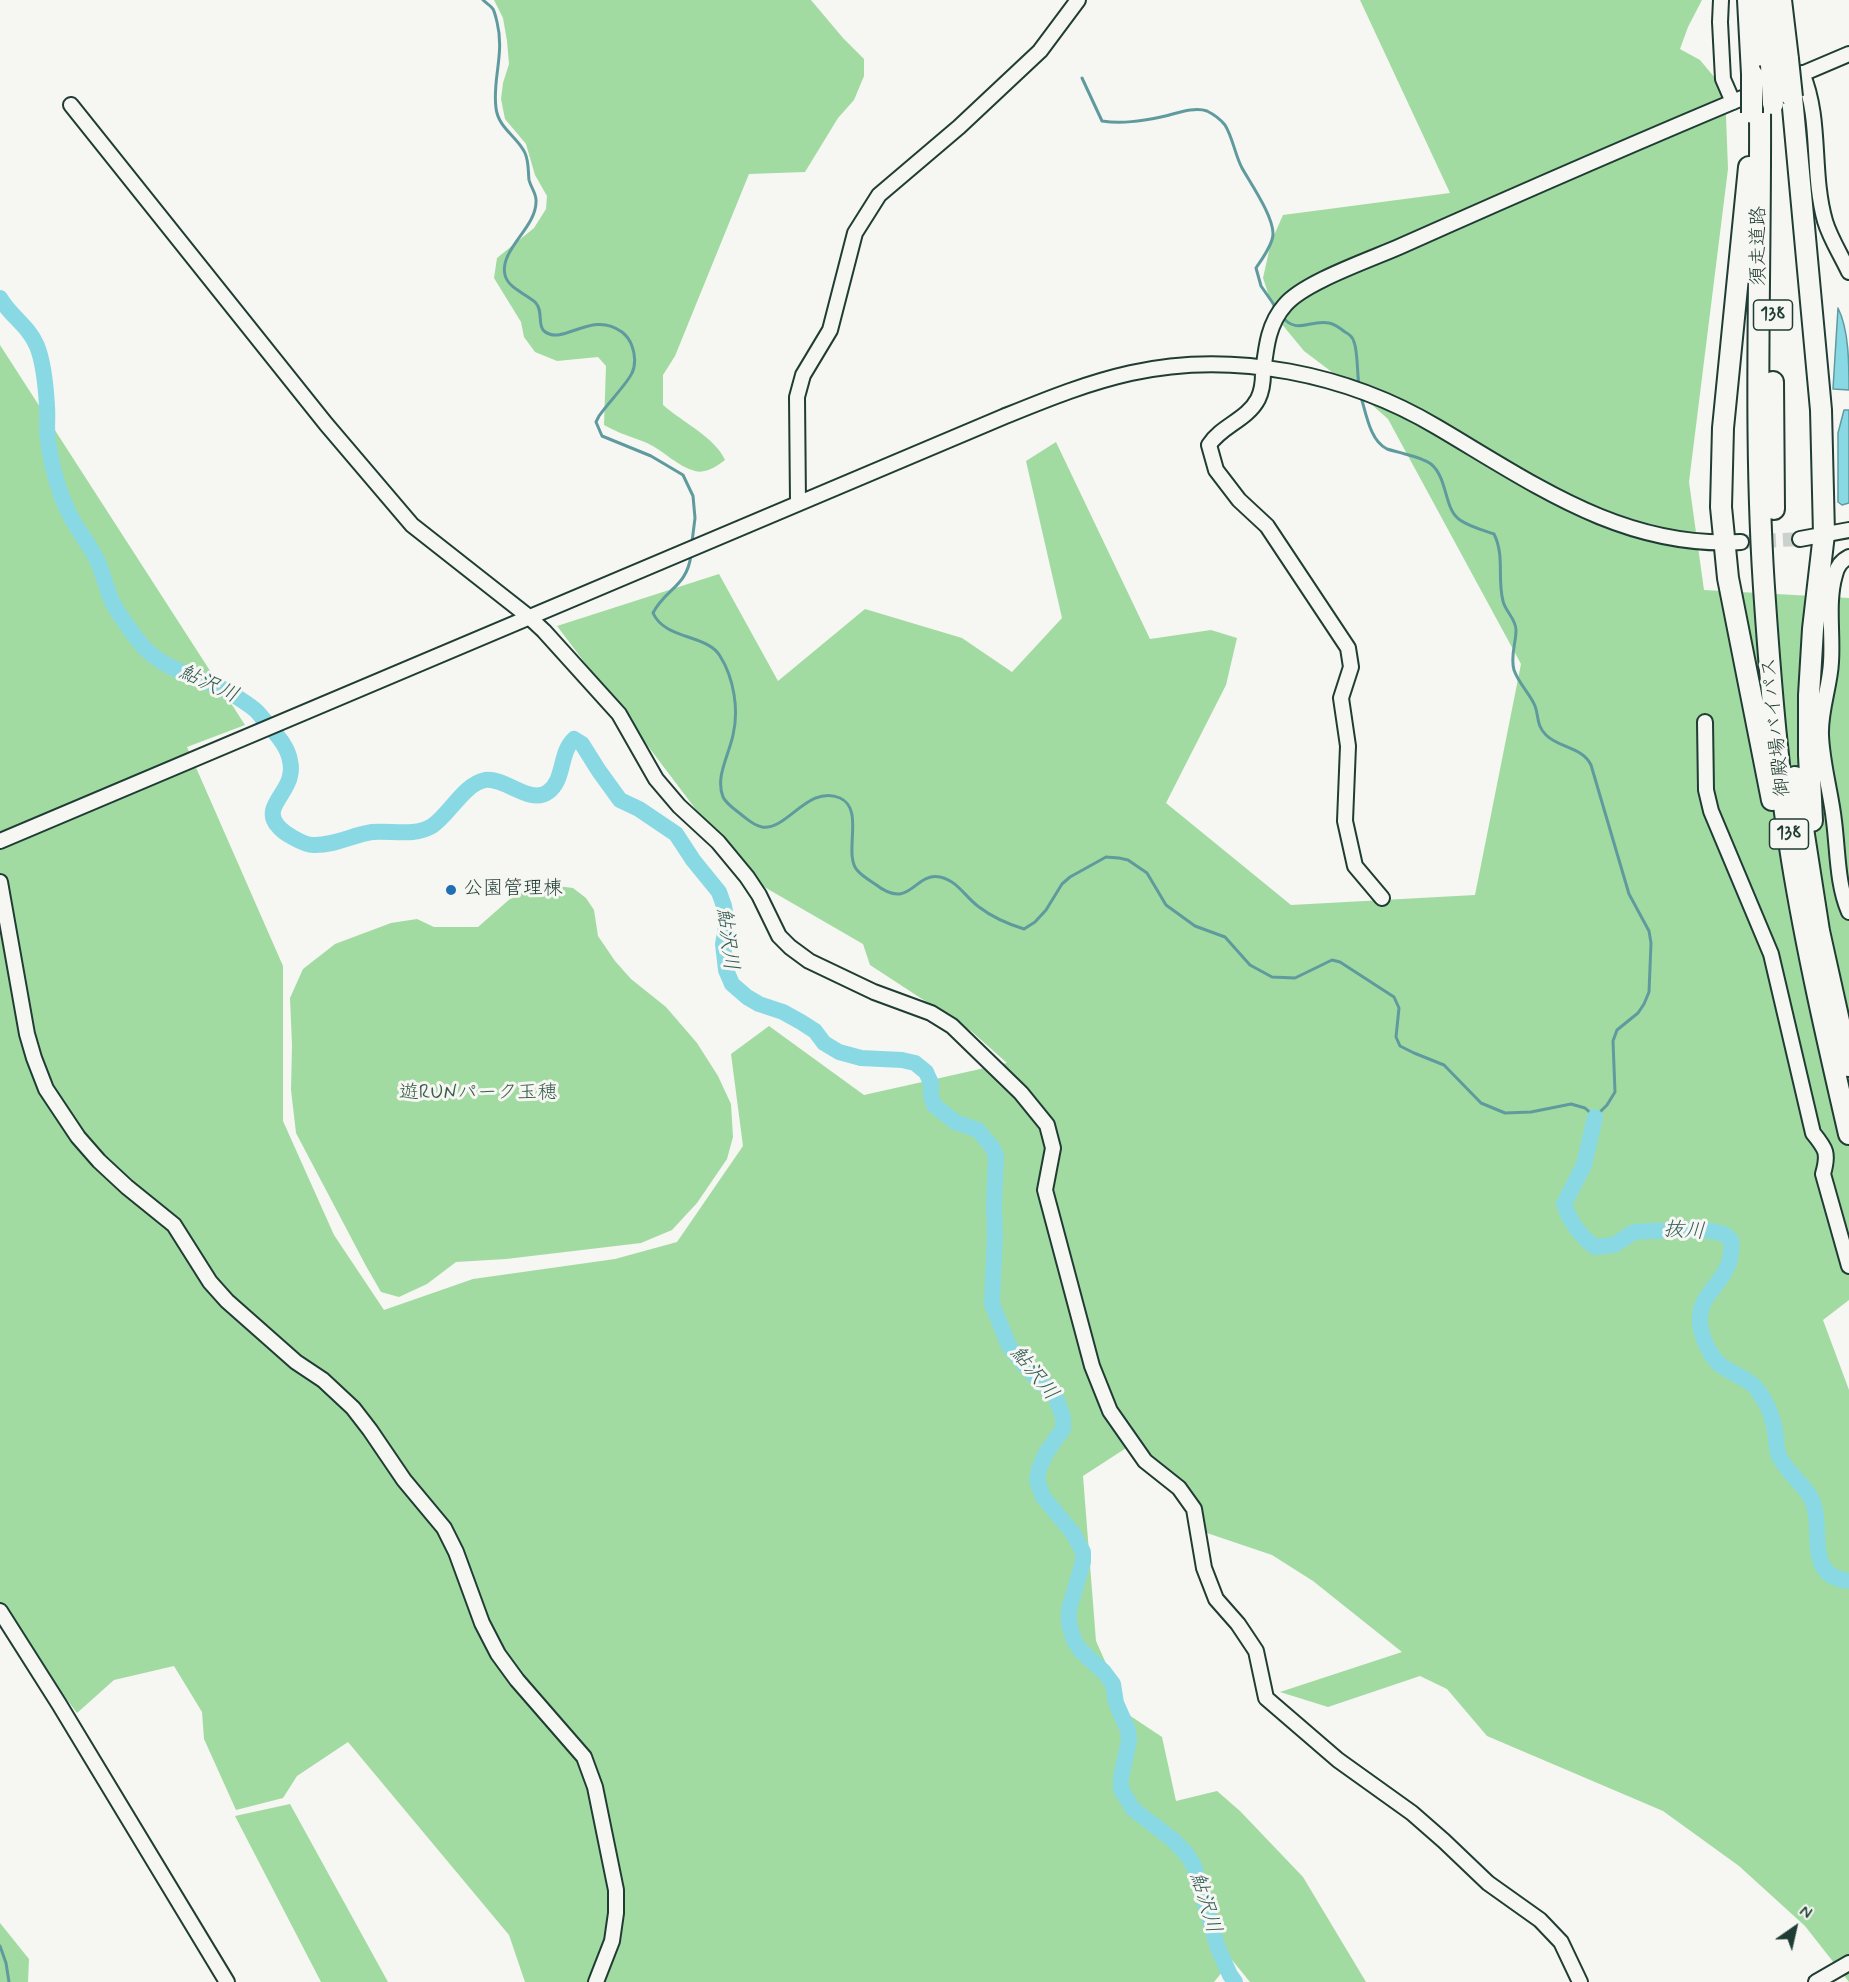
<!DOCTYPE html>
<meta charset="utf-8">
<style>
body{margin:0}
#map{position:relative;width:1849px;height:1982px;overflow:hidden;background:#f6f6f2;font-family:Mynerve,sans-serif}
canvas{display:block}
.north{position:absolute;left:1765px;top:1898px;width:60px;height:60px;-webkit-text-stroke:4px #f6f6f2;paint-order:stroke;rotate:34deg;font-size:16px;font-weight:700;line-height:24px;text-align:center;color:#1f3d34}
.north::after{content:'';display:block;margin:auto;width:21px;height:27px;background:#1f3d34;clip-path:polygon(50% 0,100% 100%,50% 72%,0 100%)}
</style>
<div id="map">
<canvas width="1849" height="1982"></canvas>
<div class="north">N</div>
</div>
<script>
const g = document.querySelector('canvas').getContext('2d');
g.lineJoin = 'round';
function fillPath(path, color) { g.fillStyle = color; g.fill(path, 'evenodd'); }
function stroke(path, color, width, dash) { g.strokeStyle = color; g.lineWidth = width; g.lineCap = dash ? 'butt' : 'round'; g.setLineDash(dash || []); g.stroke(path); }
function write(font, color, halo, rows, align = 'center') {
  g.font = font + ' Mynerve,"Klee One",sans-serif'; g.lineWidth = 6; g.setLineDash([]); g.textBaseline = 'middle'; g.strokeStyle = halo; g.fillStyle = color; for (const [text, x, y, turn = 0] of rows) {
    g.save(); g.translate(x, y); g.rotate((+turn || 0) * Math.PI / 180); g.textAlign = isNaN(turn) ? turn : align; if (halo) g.strokeText(text, 0, 0); g.fillText(text, 0, 0); g.restore();
  }
}
fillPath(new Path2D(`
 M494,0H811L843,38L864,59V76L854,100L838,118L805,172L749,174L675,356L663,375V405C681,421 716,438 725,460C717,466 706,474 695,471C677,466 664,451 647,443C632,437 618,433 604,425L606,366L598,357L557,361L535,352L524,337L521,322L494,278L497,258L534,228L546,209L547,196L535,175L526,144L505,119L501,99L503,83L509,64L507,41L503,18Z
 M1360,0H1702L1688,27L1680,49L1700,60L1725,90L1728,169L1689,482L1704,590L1849,598V1300L1823,1320L1849,1390V1982L1805,1926L1739,1866L1663,1811L1487,1736L1447,1689L1420,1676L1328,1707L1280,1692L1402,1652L1313,1581L1272,1555L1204,1532L1140,1439L1083,1476L1096,1641L1129,1715L1162,1737L1176,1801L1217,1791L1240,1811L1303,1877L1366,1982H1250L1232,1960L1214,1982H525L509,1935L348,1742L297,1776L283,1798L236,1810L204,1739L202,1712L174,1666L114,1680L77,1713L0,1610V345L245,725L187,747L283,966V1121L334,1235L384,1310L473,1279L615,1259L677,1242L743,1146L731,1054L769,1026L864,1095L1007,1063L971,1031L870,965L863,944L747,877L557,626L719,574L778,681L865,609L962,638L1012,672L1062,618L1026,461L1056,442L1150,639L1211,630L1237,638L1226,685L1166,803L1291,905L1475,895L1521,664L1388,419L1353,388L1304,351L1276,317L1263,278L1271,242L1283,215L1450,193Z
 M549,885L573,888L586,898L594,910L598,936L615,961L631,979L666,1007L697,1043L718,1076L731,1104L733,1137L727,1159L697,1203L672,1230L641,1243L506,1259L456,1262L427,1284L399,1297L381,1292L366,1266L296,1133L291,1090L292,1045L290,998L303,969L335,944L391,923L417,919L434,927H478L511,898L528,887Z
 M290,1804L388,1982H321L235,1816Z
 M0,1923L29,1959L28,1982H0Z`), '#a2dba1');
const water = new Path2D(`
 M1838,308C1849,330 1849,364 1849,390L1833,389Z
 M1844,410H1849V503L1842,505L1838,502V433Z`);
fillPath(water, '#89d9e5');
stroke(water, '#5f9b9e', 1.5);
stroke(new Path2D(`
 M483,0C486,3 491,6 493,9C495,13 496,18 497,22C505,54 492,80 496,108C498,128 518,137 525,153C529,162 528,171 529,180C531,188 537,194 536,202C536,228 499,250 505,275C508,288 526,294 535,302C544,311 537,325 544,331C563,347 591,309 622,332C627,336 630,340 632,346C635,354 636,365 632,373C627,384 607,404 599,416L596,422L602,436L651,456L683,475L693,496L695,518L692,542
 M1082,78L1102,121C1122,124 1141,121 1161,117C1175,114 1194,106 1207,111C1213,114 1221,120 1225,125C1233,138 1235,155 1242,168C1251,184 1274,217 1273,235C1272,246 1262,259 1256,268L1261,286L1277,309
 M1281,315C1296,336 1309,319 1329,323C1334,324 1340,328 1345,332C1349,334 1353,338 1354,342C1358,352 1357,374 1359,385
 M691,555C687,587 665,589 653,613C665,640 707,634 720,656C734,678 739,710 733,735C729,755 715,777 723,797C727,805 736,810 743,816C748,820 755,826 762,827C787,831 808,784 840,798C865,809 843,853 857,870C862,876 869,880 875,884C911,912 913,872 940,877C958,881 965,897 979,907C992,917 1008,924 1024,929L1035,922L1046,910L1062,884L1070,877L1106,857L1119,858L1128,860L1147,873L1166,905L1195,926L1225,937L1250,965L1272,977L1295,978L1332,960L1340,962L1394,997L1399,1008L1396,1037L1400,1046L1414,1053L1444,1065L1481,1103L1505,1113L1531,1112L1571,1104L1585,1108L1595,1117L1607,1105L1615,1092L1613,1041L1617,1030L1638,1013L1644,1004L1649,992L1651,943L1649,931L1629,894L1591,765C1582,747 1559,748 1546,735C1536,725 1539,716 1535,706C1530,694 1519,684 1514,670C1510,656 1516,644 1516,630C1516,619 1505,611 1503,601C1497,578 1505,556 1494,534C1483,530 1470,527 1460,520C1444,510 1448,478 1431,464C1424,459 1413,456 1405,454C1399,452 1393,451 1387,449C1370,441 1366,413 1361,397
 M0,1946L6,1963L9,1982`), '#5f9b9e', 3);
stroke(new Path2D(`
 M0,298C11,317 28,325 37,346C43,361 46,389 47,406C48,418 46,430 48,441C52,468 59,495 72,519C79,532 89,544 96,558C104,573 106,591 114,605C119,615 127,625 134,635C163,677 201,672 240,699C247,704 255,708 260,715C270,728 288,744 290,761C291,765 291,772 290,776C287,794 262,809 278,826C283,833 304,845 313,845C334,846 352,835 372,832C391,830 414,837 432,826C449,815 464,784 485,780C505,777 530,805 548,792C565,780 559,753 574,739L582,744L599,771L620,800L639,809L676,834L693,860L719,892L724,906L727,921L723,944L726,970L732,984L747,997L759,1004L783,1012L801,1022L815,1031L824,1043L839,1052L861,1058L902,1060L915,1063L926,1072L931,1083V1096L934,1105L955,1122L978,1130L992,1147L996,1156L994,1203L995,1234L992,1304L1009,1346L1025,1366L1056,1398L1063,1417V1429L1046,1453L1039,1469L1037,1480L1043,1497L1073,1533L1083,1552V1562L1069,1609V1624L1074,1640L1080,1650L1104,1672L1113,1684L1116,1703L1128,1730L1129,1741L1121,1778V1789L1133,1809L1172,1839L1186,1853L1194,1866L1218,1948L1230,1975L1235,1982
 M1595,1117L1584,1165L1564,1204C1570,1222 1579,1235 1595,1247L1614,1245L1634,1232L1650,1231L1707,1230L1724,1234L1731,1240C1736,1281 1697,1290 1700,1322C1701,1336 1710,1358 1722,1366C1732,1374 1748,1378 1756,1388C1764,1398 1771,1413 1774,1425C1777,1435 1775,1447 1779,1456C1786,1471 1801,1482 1810,1496C1827,1526 1801,1576 1849,1581`), '#89d9e5', 16);
stroke(new Path2D(`
 M1741,542L1800,539`), '#cbd1cc', 14, [14, 7]);
const minor = new Path2D(`
 M1721,0L1720,22L1723,79L1733,102
 M1802,73C1822,120 1811,172 1825,221C1830,238 1841,255 1849,272
 M1783,82L1849,54
 M71,105L326,424L412,525L529,617L544,631L619,714L656,779L679,806L718,842L747,877L759,895L779,936L790,947L809,961L874,992L931,1013L952,1026L1021,1093L1047,1125L1053,1148L1045,1190L1092,1366L1110,1411L1145,1461L1179,1488L1194,1509L1204,1568L1216,1599L1238,1624L1256,1651L1266,1698L1338,1760L1412,1813L1444,1841L1488,1883L1540,1920L1561,1942L1580,1982
 M798,503L797,397L803,375L830,330L855,233L879,195L959,127L1040,51L1078,0
 M1800,539L1849,530
 M1849,557C1841,561 1837,566 1835,575C1827,602 1833,634 1831,662C1830,686 1820,710 1821,735C1822,764 1831,793 1834,821C1838,852 1837,884 1849,912
 M1705,722L1706,790L1711,811L1771,954L1813,1133C1826,1149 1829,1153 1823,1174L1849,1266
 M0,841L1003,417C1045,400 1086,383 1131,373C1233,350 1348,374 1437,427C1534,484 1623,549 1741,542
 M0,882L27,1034L34,1058L46,1089L78,1137L99,1161L127,1187L174,1225L210,1282L227,1301L296,1362L323,1380L353,1408L370,1430L404,1480L444,1528L456,1552L482,1623L498,1654L517,1680L584,1757L595,1787L616,1890V1913L612,1941L596,1982
 M1382,898L1355,866L1345,821L1348,746L1341,698L1351,667L1348,648L1267,526L1239,500L1216,470L1209,445C1221,426 1247,420 1258,399C1262,391 1263,382 1263,373C1266,348 1268,324 1285,305C1304,282 1372,259 1401,246C1520,193 1639,141 1759,91
 M0,1611L59,1704L227,1982
 M1816,1982L1849,1963`);
const highway = new Path2D(`
 M1748,0L1752,74
 M1767,0L1771,65
 M1781,0L1788,59
 M1792,97L1821,410L1824,534L1813,629L1809,695V755L1812,821
 M1760,109C1761,273 1753,438 1765,602C1771,688 1778,775 1792,860C1807,952 1828,1043 1849,1134
 M1749,167L1723,428L1721,507L1728,578L1772,800
 M1773,382L1774,509
 M1795,777L1819,931L1849,1066`);
stroke(minor, '#1f3d34', 18);
stroke(highway, '#1f3d34', 24);
stroke(minor, '#f6f6f2', 14);
stroke(highway, '#f6f6f2', 20);
const highwayBridge = new Path2D(`
 M1788,59L1792,97
 M1771,65L1773,104
 M1752,74V113`);
stroke(highwayBridge, '#1f3d34', 24, []);
stroke(highwayBridge, '#f6f6f2', 20);
for (const [x, y, r, color] of [
 [451,890,6,"#1f6fb2"]
]) { const dot = new Path2D(); dot.arc(x, y, r, 0, 2 * Math.PI); g.fillStyle = color; g.fill(dot); stroke(dot, '#f6f6f2', 2); }
for (const [x, y, w] of [
 [1773,315,39],
 [1789,834,39]
]) { const box = new Path2D(); box.roundRect(x - w / 2, y - 15, w, 30, 4.5); g.fillStyle = '#f6f6f2'; g.fill(box); stroke(box, '#1f3d34', 1.5); }
write('bold 18px', '#1f3d34', null, [
 ["138",1773,315],
 ["138",1789,834]
]);
write('20px', '#1f3d34', '#f6f6f2', [
 ["須走道路",1760,246,-90],
 ["御殿場バイパス",1777,727,-96]
]);
write('20px', '#1f3d34', '#f6f6f2', [
 ["公園管理棟",463,890]
], 'left');
write('20px', '#395d4a', '#f6f6f2', [
 ["遊RUNパーク玉穂",478,1094]
]);
write('italic 21px', '#345c57', '#f6f6f2', [
 ["鮎沢川",208,685,25],
 ["鮎沢川",726,939,83],
 ["抜川",1684,1232,3],
 ["鮎沢川",1033,1374,51],
 ["鮎沢川",1204,1903,73]
]);
</script>
